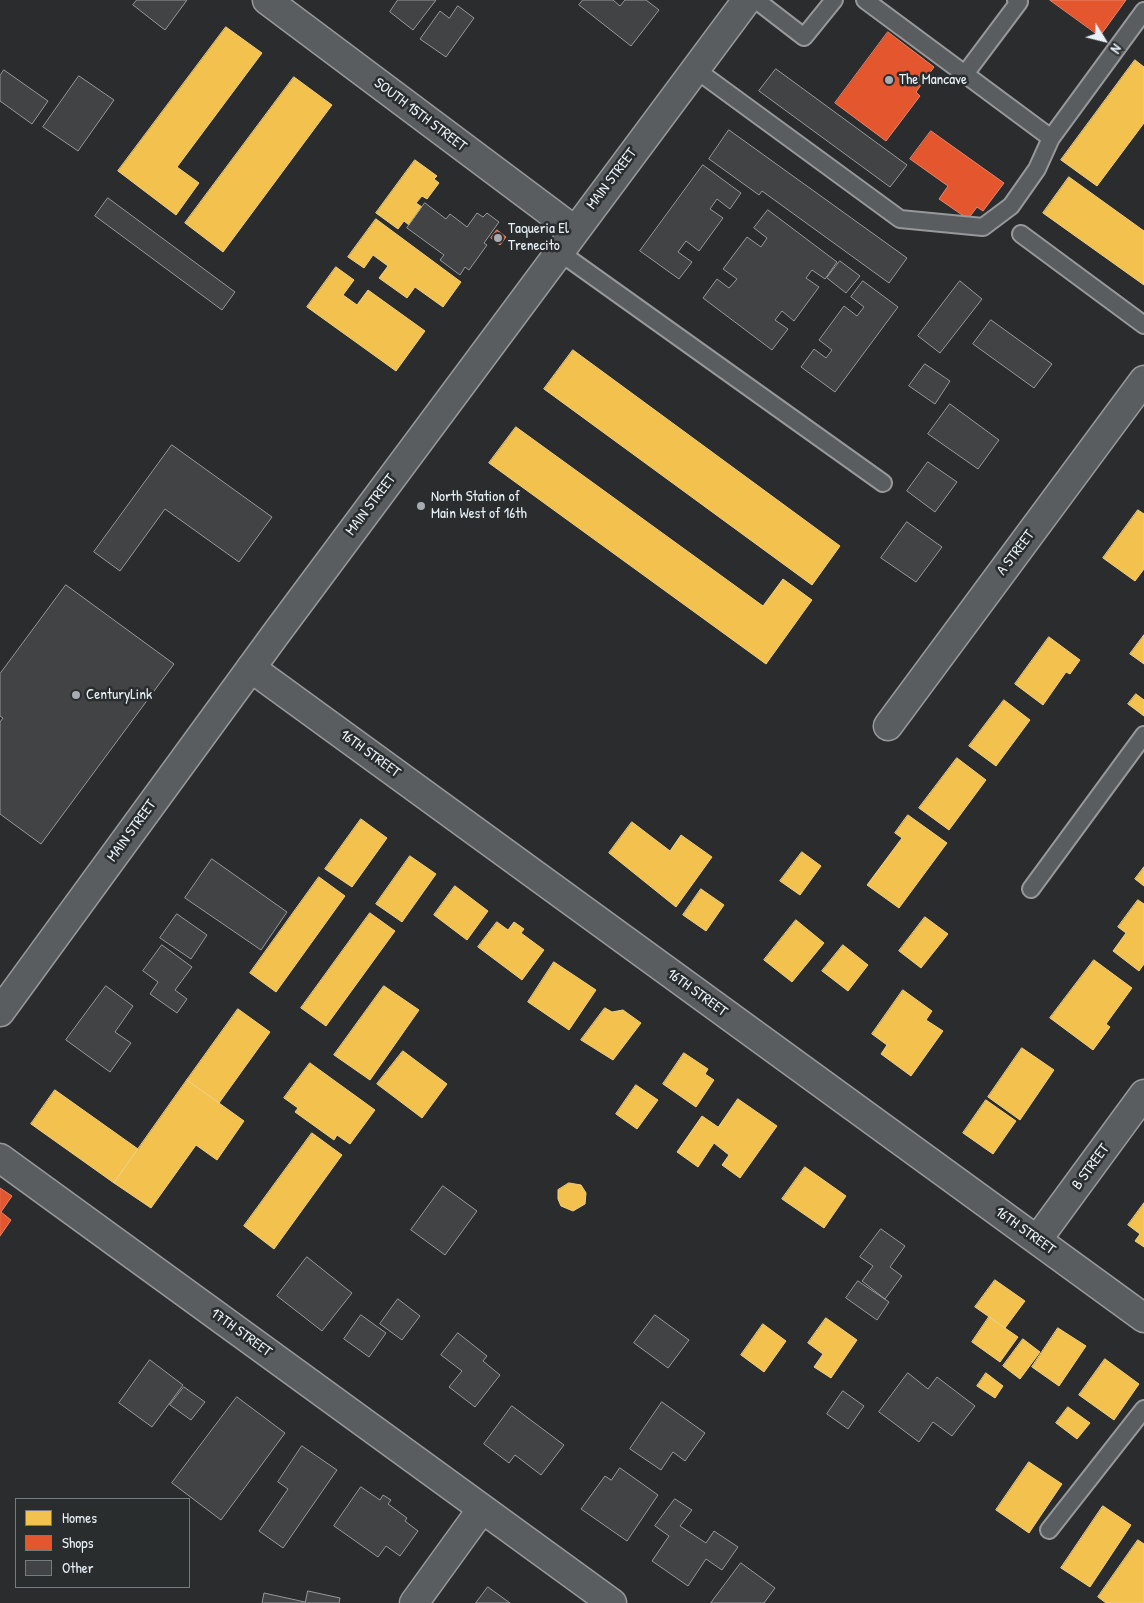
<!DOCTYPE html>
<style>
body{margin:0}
#map{position:relative;width:1144px;height:1603px;overflow:hidden;background:#2b2c2d;font-family:"Patrick Hand",sans-serif}
canvas{display:block}
.legend{position:absolute;left:15px;top:1498px;width:175px;height:90px;box-sizing:border-box;background:#2a2d2e;border:1px solid #767b7f;margin:0;padding:6px 9px;list-style:none;font-size:15px;color:#e8f1f8}
.legend li{display:flex;align-items:center;gap:10px;height:25px}
.legend b{width:25px;border:1px solid #767b7f}
.north{position:absolute;left:1079px;top:15px;width:50px;height:50px;-webkit-text-stroke:4px #2a2d2e;paint-order:stroke;rotate:126deg;font-size:14px;font-weight:700;line-height:20px;text-align:center;color:#e8f1f8}
.north::after{content:'';display:block;margin:auto;width:18px;height:22px;background:#e8f1f8;clip-path:polygon(50% 0,100% 100%,50% 72%,0 100%)}
</style>
<div id="map">
<canvas width="1144" height="1603"></canvas>
<ul class="legend">
<li><b style="height:14px;background:#f2c14e"></b>Homes</li>
<li><b style="height:14px;background:#e4572e"></b>Shops</li>
<li><b style="height:14px;background:#424344"></b>Other</li>
</ul>
<div class="north">N</div>
</div>
<script>
const g = document.querySelector('canvas').getContext('2d');
g.lineJoin = 'round';
function fillPath(path, color) { g.fillStyle = color; g.fill(path, 'evenodd'); }
function stroke(path, color, width, dash) { g.strokeStyle = color; g.lineWidth = width; g.lineCap = dash ? 'butt' : 'round'; g.setLineDash(dash || []); g.stroke(path); }
function write(font, color, halo, rows, align = 'center') {
  g.font = font + ' "Patrick Hand",sans-serif'; g.lineWidth = 5; g.setLineDash([]); g.textBaseline = 'middle'; g.strokeStyle = halo; g.fillStyle = color; for (const [text, x, y, turn = 0] of rows) {
    g.save(); g.translate(x, y); g.rotate((+turn || 0) * Math.PI / 180); g.textAlign = isNaN(turn) ? turn : align; if (halo) g.strokeText(text, 0, 0); g.fillText(text, 0, 0); g.restore();
  }
}
const homes = new Path2D(`
 M226,27L262,53L177,167L199,183L176,215L118,171Z
 M1135,60L1144,67V123L1097,186L1061,160Z
 M294,77L332,105L223,252L185,223Z
 M415,160L437,176L434,179L439,183L427,199L422,196L416,203L422,207L409,225L404,221L398,229L376,213Z
 M1069,177L1144,231V285L1043,213Z
 M376,219L461,282L443,307L415,287L407,298L379,278L388,266L373,255L364,268L348,257Z
 M336,267L354,280L343,295L357,305L368,290L425,331L396,371L307,307Z
 M573,350L840,546L812,585L544,389Z
 M516,427L763,606L783,579L812,600L766,664L489,463Z
 M1138,510L1144,514V569L1135,581L1103,558Z
 M1144,635V664L1130,654Z
 M1049,637L1080,660L1070,674L1066,672L1043,705L1015,684Z
 M1136,694L1144,700V716L1128,704Z
 M1004,700L1030,720L996,766L969,746Z
 M957,758L986,780L949,830L919,808Z
 M908,815L947,843L899,908L867,885L902,838L895,833Z
 M361,819L387,838L352,887L325,869Z
 M632,822L670,851L681,835L712,857L676,907L609,853Z
 M802,852L821,866L800,895L780,881Z
 M410,856L436,874L402,922L376,904Z
 M1144,867V886L1135,879Z
 M319,877L345,896L276,992L250,973Z
 M455,886L488,911L467,940L434,915Z
 M701,889L724,905L706,931L683,915Z
 M1138,900L1144,904V964L1139,971L1113,951L1126,933L1118,927Z
 M370,913L395,931L326,1026L301,1008Z
 M925,917L948,934L921,968L899,951Z
 M796,920L824,943L792,982L764,960Z
 M497,922L508,930L514,922L524,929L521,933L544,950L522,980L478,947Z
 M843,945L868,965L848,991L822,971Z
 M1094,960L1132,988L1106,1024L1110,1027L1093,1050L1050,1018Z
 M554,962L596,990L569,1030L528,1002Z
 M384,986L419,1010L370,1080L334,1055Z
 M903,990L932,1011L926,1020L943,1031L911,1076L881,1054L887,1045L872,1034Z
 M605,1008L612,1012L623,1010L641,1023L613,1060L581,1040Z
 M238,1009L270,1032L219,1103L187,1080Z
 M1022,1048L1054,1070L1020,1120L988,1097Z
 M403,1051L447,1084L422,1118L377,1084Z
 M684,1053L708,1069L705,1074L714,1080L696,1107L663,1084Z
 M310,1063L375,1110L350,1144L337,1135L334,1140L295,1112L298,1108L284,1098Z
 M187,1080L244,1121L217,1160L196,1145L151,1208L114,1183Z
 M636,1085L658,1100L637,1129L616,1114Z
 M55,1090L138,1149L114,1183L31,1124Z
 M738,1099L777,1126L740,1178L722,1165L729,1155L714,1143L698,1167L677,1152L702,1116L718,1127Z
 M986,1100L1016,1121L993,1154L963,1133Z
 M312,1133L342,1155L274,1249L244,1226Z
 M805,1167L846,1196L824,1228L782,1199Z
 M569,1183L581,1185L586,1193L585,1204L573,1211L561,1206L558,1199V1190Z
 M1144,1203V1247L1135,1241L1140,1234L1128,1225Z
 M995,1280L1025,1301L1005,1328L975,1307Z
 M989,1317L1018,1337L1000,1362L972,1342Z
 M826,1318L857,1340L831,1378L814,1367L823,1354L808,1343Z
 M763,1324L786,1341L764,1372L741,1355Z
 M1058,1328L1086,1346L1059,1386L1032,1367Z
 M1023,1339L1040,1352L1020,1379L1003,1366Z
 M1105,1359L1139,1384L1114,1420L1079,1395Z
 M986,1373L1003,1386L995,1398L977,1386Z
 M1068,1407L1090,1423L1077,1439L1056,1423Z
 M1029,1462L1062,1484L1029,1533L996,1510Z
 M1103,1506L1131,1525L1090,1587L1061,1568Z
 M1138,1540L1144,1544V1603H1106L1098,1597Z`);
fillPath(homes, '#f2c14e');
stroke(homes, '#efcf81', 1);
const shops = new Path2D(`
 M1050,0H1126L1100,36Z
 M888,32L934,67L916,92L920,96L886,141L835,103Z
 M931,131L1004,183L983,211L977,207L968,219L939,199L948,186L910,159Z
 M497,230L506,237L500,245L491,238Z
 M0,1188L12,1196L1,1212L11,1220L0,1236Z`);
fillPath(shops, '#e4572e');
stroke(shops, '#e5856b', 1);
const building = new Path2D(`
 M137,0H187L165,30L133,5Z
 M398,0H436L413,30L390,12Z
 M583,0H613L620,6L625,0H646L659,10L631,46L579,5Z
 M458,6L474,18L446,57L420,39L440,11L449,18Z
 M776,69L907,165L890,187L759,91Z
 M4,70L48,101L32,124L0,101V76Z
 M79,76L114,100L78,151L43,127Z
 M729,130L907,258L889,283L762,191L759,195L709,159Z
 M703,165L741,193L730,209L717,199L710,209L723,218L699,251L686,241L678,252L692,262L679,279L640,251Z
 M108,198L235,292L222,310L95,216Z
 M425,203L446,219L450,214L467,227L477,213L483,217L487,213L499,222L484,243L487,245L469,270L465,267L460,275L440,260L444,255L407,228Z
 M768,210L837,262L825,279L812,270L806,278L819,287L794,321L782,311L775,320L788,329L772,350L703,298L717,279L729,288L737,279L723,269L747,237L761,247L767,238L754,228Z
 M840,261L860,276L846,293L827,278Z
 M863,281L898,307L835,392L801,367L814,349L826,358L832,350L819,340L844,306L857,316L864,307L851,297Z
 M960,281L982,299L940,353L918,336Z
 M991,320L1052,364L1034,388L973,344Z
 M925,364L950,381L935,404L909,386Z
 M950,404L999,440L978,469L928,434Z
 M172,445L272,517L239,562L165,509L120,571L94,552Z
 M928,462L957,482L935,512L907,491Z
 M907,522L942,547L916,582L881,558Z
 M66,585L174,664L41,844L0,814V722L3,718L0,716V674Z
 M212,859L287,912L261,950L185,898Z
 M177,914L207,935L191,959L160,938Z
 M162,945L192,967L175,990L187,999L177,1013L150,994L158,982L143,971Z
 M106,986L133,1006L115,1032L131,1043L110,1072L66,1040Z
 M443,1186L477,1211L445,1255L411,1230Z
 M881,1229L905,1246L890,1267L902,1276L885,1299L862,1281L873,1266L860,1257Z
 M307,1257L352,1293L322,1331L277,1296Z
 M858,1281L889,1302L877,1320L846,1298Z
 M398,1299L420,1316L402,1340L380,1324Z
 M361,1315L386,1333L369,1357L344,1339Z
 M655,1315L689,1340L668,1368L634,1343Z
 M458,1333L487,1356L483,1361L500,1375L475,1407L449,1387L462,1371L441,1355Z
 M150,1360L183,1385L152,1427L119,1403Z
 M908,1373L928,1389L937,1377L975,1406L952,1436L933,1422L919,1442L879,1412Z
 M184,1387L205,1402L191,1420L170,1405Z
 M843,1391L864,1406L848,1429L827,1414Z
 M237,1397L285,1433L221,1520L172,1483Z
 M662,1402L705,1433L685,1461L673,1452L661,1470L630,1449Z
 M512,1406L564,1445L541,1475L515,1455L509,1463L484,1444Z
 M302,1446L337,1470L283,1548L259,1531L288,1489L278,1482Z
 M620,1468L658,1495L627,1541L581,1509L605,1476L611,1480Z
 M361,1487L380,1500L383,1495L391,1500L388,1504L407,1518L405,1521L418,1531L400,1556L386,1546L378,1557L334,1526Z
 M675,1499L692,1510L680,1526L706,1543L714,1531L738,1547L722,1570L706,1559L688,1586L652,1561L669,1536L655,1526Z
 M741,1563L775,1588L764,1603H711Z
 M488,1587L510,1603H476Z
 M308,1591L340,1598L339,1603H262L264,1593L305,1602Z`);
fillPath(building, '#424344');
stroke(building, '#96989a', 1);
const service = new Path2D(`
 M756,0L804,37L834,0
 M865,0L1051,138L1144,11
 M695,69L900,219L983,227L1011,206L1037,169L1051,138
 M965,74L1019,2L1016,0
 M1021,234L1144,325
 M558,251L883,483
 M1031,889L1144,735
 M1049,1530L1144,1409`);
const minor = new Path2D(`
 M267,0L574,230
 M251,668L1144,1318
 M888,726L1144,380
 M0,1158L612,1603
 M1037,1240L1144,1094
 M414,1603L482,1509`);
const primary = new Path2D(`
 M0,1012L275,635L747,0`);
stroke(service, '#96989a', 20);
stroke(minor, '#96989a', 31);
stroke(primary, '#96989a', 31);
stroke(service, '#5a5d60', 16);
stroke(minor, '#5a5d60', 28);
stroke(primary, '#5a5d60', 28);
for (const [x, y, r, color] of [
 [889,80,5,"#a6acb1"],
 [498,238,5,"#a6acb1"],
 [421,506,5,"#a6acb1"],
 [76,695,5,"#a6acb1"]
]) { const dot = new Path2D(); dot.arc(x, y, r, 0, 2 * Math.PI); g.fillStyle = color; g.fill(dot); stroke(dot, '#2a2d2e', 2); }
write('15px', '#e8f1f8', '#2a2d2e', [
 ["The Mancave",899,80],
 ["Taqueria El",508,229],
 ["Trenecito",508,246],
 ["North Station of",431,497],
 ["Main West of 16th",431,514],
 ["CenturyLink",86,695]
], 'left');
write('15px', '#e8f1f8', '#2a2d2e', [
 ["SOUTH 15TH STREET",420,115,37],
 ["MAIN STREET",612,179,-53],
 ["MAIN STREET",371,505,-53],
 ["A STREET",1016,553,-53],
 ["16TH STREET",370,754,36],
 ["MAIN STREET",132,831,-54],
 ["16TH STREET",697,993,36],
 ["B STREET",1091,1167,-54],
 ["16TH STREET",1025,1231,36],
 ["17TH STREET",241,1333,36]
]);
</script>
